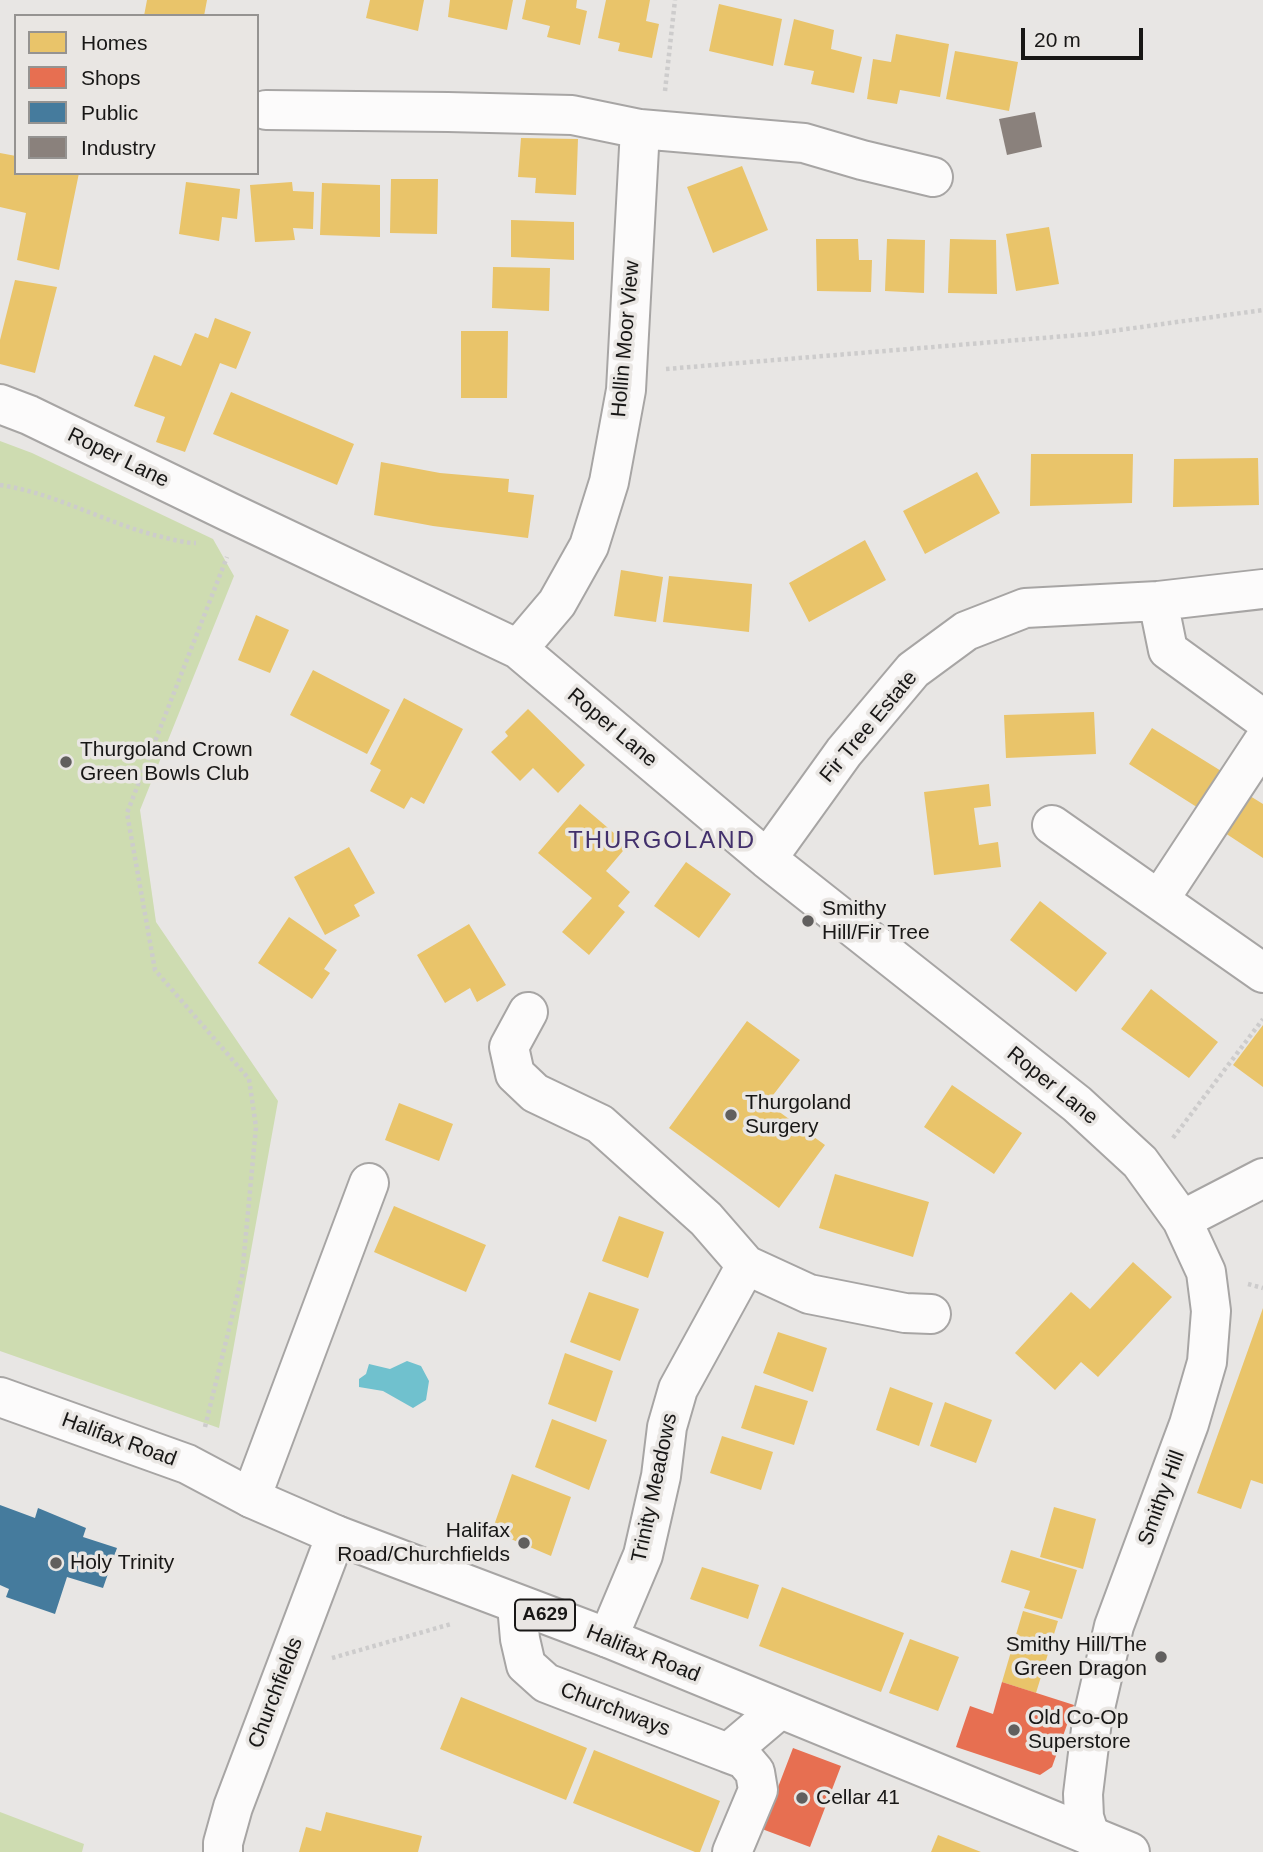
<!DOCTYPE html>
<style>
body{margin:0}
#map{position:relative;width:1263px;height:1852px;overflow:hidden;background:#e8e6e4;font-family:Arial,sans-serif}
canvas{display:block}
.legend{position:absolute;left:14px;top:14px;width:245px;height:161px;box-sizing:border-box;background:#e9e6e3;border:2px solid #959391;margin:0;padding:9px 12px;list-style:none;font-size:21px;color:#181716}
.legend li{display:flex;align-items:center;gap:14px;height:35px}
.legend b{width:35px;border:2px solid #959391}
.scale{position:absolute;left:1021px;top:28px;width:122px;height:32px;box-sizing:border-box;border:4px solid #181716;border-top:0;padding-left:9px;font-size:21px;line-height:24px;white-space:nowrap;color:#181716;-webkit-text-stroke:5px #e9e6e3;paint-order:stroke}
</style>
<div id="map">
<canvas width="1263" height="1852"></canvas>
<ul class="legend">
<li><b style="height:19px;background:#e9c46a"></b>Homes</li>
<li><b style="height:19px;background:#e76f51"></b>Shops</li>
<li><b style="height:19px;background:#457b9d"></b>Public</li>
<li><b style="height:19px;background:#8a817c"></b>Industry</li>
</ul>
<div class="scale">20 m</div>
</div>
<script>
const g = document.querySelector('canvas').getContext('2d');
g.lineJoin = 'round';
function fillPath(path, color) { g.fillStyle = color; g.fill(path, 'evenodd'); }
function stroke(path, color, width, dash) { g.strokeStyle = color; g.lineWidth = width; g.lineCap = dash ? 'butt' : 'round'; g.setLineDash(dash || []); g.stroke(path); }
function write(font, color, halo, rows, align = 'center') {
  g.font = font + ' Arial,sans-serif'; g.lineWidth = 7; g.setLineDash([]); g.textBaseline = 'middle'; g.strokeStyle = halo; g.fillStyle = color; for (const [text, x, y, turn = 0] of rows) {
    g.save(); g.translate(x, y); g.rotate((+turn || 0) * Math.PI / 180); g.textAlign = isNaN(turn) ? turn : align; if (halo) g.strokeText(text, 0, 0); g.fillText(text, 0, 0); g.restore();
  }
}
fillPath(new Path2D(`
 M0,441L32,453L213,539L234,576L140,810L156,922L278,1101L219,1428L0,1351Z
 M0,1812L84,1844L82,1852H0Z`), '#cedcb1');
fillPath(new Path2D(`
 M407,1361L421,1366L429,1381L426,1400L413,1408L383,1391L359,1387V1379L366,1374L369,1364L390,1369Z`), '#70c1ce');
fillPath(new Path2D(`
 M147,0H207L204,16H144Z
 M370,0H424L418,31L366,18Z
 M450,0H513L507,30L448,17Z
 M526,0H577L576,8L587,11L580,45L547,37L550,26L522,19Z
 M606,0H650L646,21L659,24L652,58L618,51L620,43L598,38Z
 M719,4L782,19L773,66L709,51Z
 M794,19L834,30L831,49L862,57L854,93L811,84L814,71L784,65Z
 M896,34L949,44L940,97L900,90L897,104L867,99L873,59L891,62Z
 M955,51L1018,62L1009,111L946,99Z
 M521,138L578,139L576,195L535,193L536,178L518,177Z
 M0,153L16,156V173H79L59,270L17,260L26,213L0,207Z
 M742,166L768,230L713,253L687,187Z
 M391,179H438L437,234L390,233Z
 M186,182L240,189L237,219L222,217L219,241L179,234Z
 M292,182L293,191L314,192L313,229L293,228L295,240L255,242L250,185Z
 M322,183L380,185V237L320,235Z
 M511,220L574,222V260L511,257Z
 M1049,227L1059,284L1016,291L1006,234Z
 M816,239H858L859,260H872L871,292L817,291Z
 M887,239L925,240L924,293L885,291Z
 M950,239L996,240L997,294L948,293Z
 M493,267L550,268L549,311L492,308Z
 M15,280L57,287L35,373L0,364V340Z
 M215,318L251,332L236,369L220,363L185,452L156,442L165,417L134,406L154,355L181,366L195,333L208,338Z
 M461,331H508L507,398H461Z
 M231,392L354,444L337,485L213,434Z
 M1031,454H1133L1132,503L1030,506Z
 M1258,458L1259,505L1173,507L1174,459Z
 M381,462L440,473L509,479L508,492L534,495L528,538L433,526L374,515Z
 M977,472L1000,513L925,554L903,511Z
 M865,540L886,580L809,622L789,583Z
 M621,570L663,577L656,622L614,616Z
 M669,576L752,584L749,632L663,622Z
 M256,615L289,630L270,673L238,660Z
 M313,670L390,710L367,754L290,715Z
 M404,698L463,729L424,804L411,797L404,809L370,791L381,770L370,764Z
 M528,709L585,765L558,793L533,768L520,781L491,752L508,736L505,732Z
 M1094,712L1096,754L1006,758L1004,715Z
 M1152,728L1226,774L1203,811L1129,764Z
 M989,784L991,806L974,808L979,845L998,842L1001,867L934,875L924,792Z
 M1250,796L1263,804V858L1225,833Z
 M580,804L628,845L606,871L630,892L618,906L625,912L589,955L562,932L592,898L538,853Z
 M349,847L375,893L354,905L360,916L325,935L294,877Z
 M686,862L731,894L699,938L654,906Z
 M1040,901L1107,953L1076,992L1010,940Z
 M289,917L337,950L324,969L330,973L312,999L258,963Z
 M469,924L506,985L477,1002L470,988L445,1003L417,955Z
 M1151,989L1218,1042L1189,1078L1121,1029Z
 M747,1021L800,1060L767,1103L825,1145L779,1208L669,1128Z
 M1263,1025V1087L1233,1065Z
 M952,1085L1022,1133L994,1174L924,1127Z
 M399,1103L453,1124L439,1161L385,1140Z
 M835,1174L929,1202L913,1257L819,1228Z
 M394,1206L486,1245L466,1292L374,1252Z
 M619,1216L664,1232L648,1278L602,1261Z
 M1133,1262L1172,1297L1098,1377L1081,1362L1055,1390L1015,1353L1071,1292L1090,1309Z
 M589,1292L639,1309L620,1361L570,1342Z
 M1263,1308V1484L1251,1480L1241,1509L1197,1493Z
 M778,1332L827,1348L813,1392L763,1373Z
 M565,1353L613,1371L596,1422L548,1404Z
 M755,1385L808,1401L794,1445L741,1428Z
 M890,1387L933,1403L919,1446L876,1430Z
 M945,1402L992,1420L976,1463L930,1446Z
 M552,1419L607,1440L589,1490L535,1467Z
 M722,1436L773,1452L761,1490L710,1473Z
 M512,1474L571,1497L551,1556L492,1531Z
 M1054,1507L1096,1519L1083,1569L1040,1557Z
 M1011,1550L1077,1570L1062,1619L1024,1608L1030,1591L1001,1582Z
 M702,1567L759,1585L748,1619L690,1599Z
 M782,1587L904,1633L881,1692L759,1646Z
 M1023,1611L1058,1621L1036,1693L1002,1682Z
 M910,1639L959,1657L938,1711L889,1693Z
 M461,1697L587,1748L566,1800L440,1749Z
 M594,1750L720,1801L700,1852H695L573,1803Z
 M326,1812L422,1836L418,1852H299L306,1827L321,1831Z
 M938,1835L981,1852H931Z`), '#e9c46a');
fillPath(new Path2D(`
 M1002,1682L1074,1705L1052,1767L1040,1775L956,1747L970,1706L993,1714Z
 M793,1748L841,1766L810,1847L762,1829Z`), '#e76f51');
fillPath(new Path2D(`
 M0,1505L35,1518L38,1508L86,1528L83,1537L117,1548L103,1588L67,1577L55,1614L6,1597L9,1589L0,1585Z`), '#457b9d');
fillPath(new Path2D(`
 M1035,112L1042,147L1007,155L999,119Z`), '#8a817c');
const minor = new Path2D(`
 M266,110L448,112L572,115L640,129L804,143L862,160L933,177
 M0,404L29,415L229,512L518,649L767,859L1077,1104L1140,1162L1182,1220L1206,1272L1211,1311L1207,1362L1189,1424L1114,1626L1092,1721L1083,1794L1084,1817L1090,1836
 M1158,601L1168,650L1263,719
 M518,649L557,603L589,546L609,482L626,390L640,129
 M1052,825L1263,973
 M767,859L844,752L913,670L966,631L1025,608L1158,601L1263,589
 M1159,900L1263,742
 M528,1012L509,1047L515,1074L535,1093L600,1124L706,1219L746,1265L809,1294L905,1313L931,1314
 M1182,1220L1263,1178
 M251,1498L369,1183
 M517,1605L520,1639L526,1665L546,1683L728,1753L780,1709
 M608,1638L643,1555L661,1476L667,1427L678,1389L746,1265
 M728,1753L744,1759L755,1772L758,1790L732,1852
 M223,1852V1843L233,1807L336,1535`);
const highway = new Path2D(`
 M0,1397L187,1464L251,1498L336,1535L608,1638L1130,1852`);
stroke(minor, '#a7a5a4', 42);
stroke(highway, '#a7a5a4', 42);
stroke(new Path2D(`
 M665,91L675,0
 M666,369L1091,334L1263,310
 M0,485C54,493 102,521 154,535C168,538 182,543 196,543
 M1173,1138L1263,1019
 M1248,1284L1263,1288
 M205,1427L242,1276L256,1127L249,1079L155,970L127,813L227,557
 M332,1658L451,1624`), '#cdcccc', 4.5, [3.5, 3.5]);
stroke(minor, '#fcfbfb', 38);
stroke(highway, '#fcfbfb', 38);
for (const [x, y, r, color] of [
 [66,762,7,"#615f5e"],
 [808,921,7,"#615f5e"],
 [731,1115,7,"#615f5e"],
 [524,1543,7,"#615f5e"],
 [56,1563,7,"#615f5e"],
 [1161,1657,7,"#615f5e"],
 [1014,1730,7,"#615f5e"],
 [802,1798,7,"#615f5e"]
]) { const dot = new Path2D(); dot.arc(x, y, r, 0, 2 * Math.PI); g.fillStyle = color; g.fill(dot); stroke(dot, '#e9e6e3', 2.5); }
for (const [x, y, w] of [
 [545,1615,60]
]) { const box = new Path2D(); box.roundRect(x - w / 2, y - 15.5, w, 31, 5); g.fillStyle = '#e9e6e3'; g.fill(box); stroke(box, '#181716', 2); }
write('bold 19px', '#181716', null, [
 ["A629",545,1615]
]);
write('21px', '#181716', '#e9e6e3', [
 ["Hollin Moor View",626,339,-85],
 ["Roper Lane",118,458,26],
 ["Fir Tree Estate",869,727,-50],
 ["Roper Lane",612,728,40],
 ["Roper Lane",1052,1086,39],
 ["Halifax Road",119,1440,20],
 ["Trinity Meadows",655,1488,-78],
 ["Smithy Hill",1162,1498,-70],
 ["Halifax Road",643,1654,22],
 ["Churchfields",276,1693,-69],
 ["Churchways",615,1710,21]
]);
write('21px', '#181716', '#e9e6e3', [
 ["Thurgoland Crown",80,750],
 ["Green Bowls Club",80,774],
 ["Smithy",822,909],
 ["Hill/Fir Tree",822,933],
 ["Thurgoland",745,1103],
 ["Surgery",745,1127],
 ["Halifax",510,1531,"right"],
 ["Road/Churchfields",510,1555,"right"],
 ["Holy Trinity",70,1563],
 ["Smithy Hill/The",1147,1645,"right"],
 ["Green Dragon",1147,1669,"right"],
 ["Old Co-Op",1028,1718],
 ["Superstore",1028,1742],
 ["Cellar 41",816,1798]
], 'left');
g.letterSpacing = '2px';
write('24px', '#42306c', '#e9e6e3', [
 ["THURGOLAND",662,841]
]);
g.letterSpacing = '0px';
</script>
